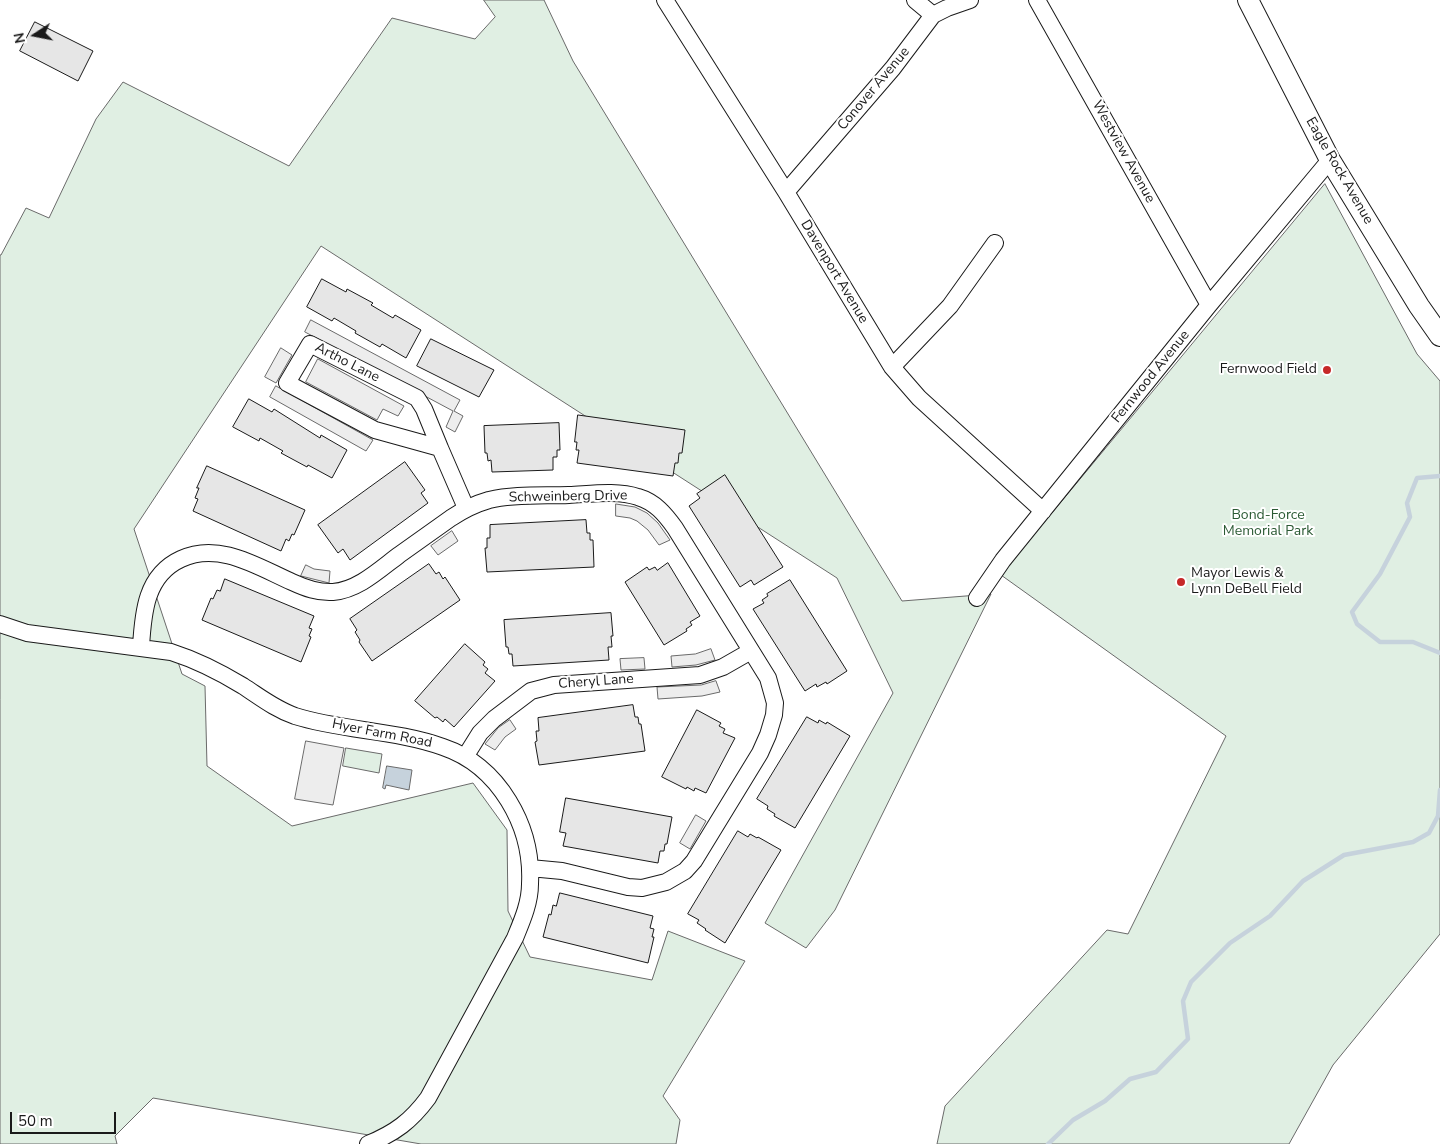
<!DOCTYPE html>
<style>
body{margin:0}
#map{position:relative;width:1440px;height:1144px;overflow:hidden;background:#fff;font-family:"Nunito Sans",sans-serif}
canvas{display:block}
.north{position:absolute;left:10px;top:10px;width:50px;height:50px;-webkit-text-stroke:4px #fff;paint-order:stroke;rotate:259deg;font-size:14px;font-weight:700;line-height:20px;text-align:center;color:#1a1a1a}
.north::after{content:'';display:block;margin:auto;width:18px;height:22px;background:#1a1a1a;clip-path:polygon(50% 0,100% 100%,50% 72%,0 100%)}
.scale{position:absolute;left:10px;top:1112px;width:106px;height:22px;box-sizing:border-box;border:2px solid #1a1a1a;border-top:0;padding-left:6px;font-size:15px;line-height:18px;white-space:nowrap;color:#1a1a1a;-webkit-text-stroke:4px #fff;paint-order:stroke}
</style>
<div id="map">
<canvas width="1440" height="1144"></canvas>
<div class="north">N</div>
<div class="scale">50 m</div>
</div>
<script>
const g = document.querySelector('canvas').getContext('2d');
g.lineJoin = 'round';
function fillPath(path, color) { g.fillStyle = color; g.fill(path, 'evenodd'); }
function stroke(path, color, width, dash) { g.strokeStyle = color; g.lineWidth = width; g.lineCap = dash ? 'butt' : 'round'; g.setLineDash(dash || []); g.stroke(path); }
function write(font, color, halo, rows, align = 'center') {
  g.font = font + ' "Nunito Sans",sans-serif'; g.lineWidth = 4; g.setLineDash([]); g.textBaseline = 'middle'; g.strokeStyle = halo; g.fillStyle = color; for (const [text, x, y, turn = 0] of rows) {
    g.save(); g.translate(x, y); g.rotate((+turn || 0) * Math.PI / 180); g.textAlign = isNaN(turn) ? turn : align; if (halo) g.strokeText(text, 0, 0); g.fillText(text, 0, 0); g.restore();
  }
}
const green = new Path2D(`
 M484,0H544L573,61L902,601L991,594L835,910L806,948L765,923L893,693L837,578L321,246L134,529L182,674L205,686L207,766L292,826L473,783L507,830L508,911L530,957L652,980L668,931L745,961L663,1096L680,1120L676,1144H421L153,1098L115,1136L117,1144H0V255H1L26,208L49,218L96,119L123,82L289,166L392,18L475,39L495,17Z
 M1325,184L1417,354L1440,381V934L1333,1065L1289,1144H937L945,1106L1107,930L1128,934L1226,736L1001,575Z
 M346,748L382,754L379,773L343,766Z`);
fillPath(green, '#e0efe3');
stroke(green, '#6a6a6a', 1);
const parking = new Path2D(`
 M311,320L460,400L454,411L463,416L455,432L446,427L453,411L305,332Z
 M281,348L292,355L276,383L265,377Z
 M318,359L404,406L398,416L383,409L377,420L306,382Z
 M276,386L373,440L366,451L270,397Z
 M616,504L635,507L647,513L658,523L670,540L659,545L648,530L637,521L630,518L616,516Z
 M452,531L458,541L438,555L431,546Z
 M306,565L314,569L330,571L329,583L301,576Z
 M711,649L715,660L696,665L672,667L671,656L695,654Z
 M644,658L645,669L621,670L620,659Z
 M716,681L720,692L702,696L658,699L657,687L701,685Z
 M510,720L516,729L505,737L495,750L485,744L498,728Z
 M306,741L344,748L333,805L295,799Z
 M696,815L706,821L690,849L680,843Z`);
fillPath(parking, '#ededed');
stroke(parking, '#6a6a6a', 1);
const water = new Path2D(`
 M387,766L412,770L409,790L386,785L385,789L383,788Z`);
fillPath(water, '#c6d2dc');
stroke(water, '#6a6a6a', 1);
stroke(new Path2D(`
 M1440,476L1417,478L1407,503L1410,517L1380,574L1352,612L1357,624L1380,642H1413L1440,653
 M1048,1144L1073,1120L1105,1101L1130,1079L1156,1072L1188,1039L1183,1001L1191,982L1230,943L1270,916L1303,881L1344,855L1413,842L1429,833L1438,816L1440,790`), '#c6d2dc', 4.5);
const building = new Path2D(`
 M35,22L93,51L78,81L20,51Z
 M322,279L346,292L347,289L373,303L371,305L393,318L395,315L421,330L406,358L382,344L380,347L355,333L356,331L334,318L332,321L307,307Z
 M431,339L494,370L479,397L417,366Z
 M249,399L272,412L274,409L320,438L321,435L347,450L332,478L308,465L307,467L281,453L283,451L260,438L259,441L233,427Z
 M578,415L685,430L682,453H679L678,463H675L673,476L577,463L579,450H576L577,442H575Z
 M559,423L560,450H557V457H553V470L492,472L491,460L488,461L487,453H485L484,426Z
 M405,462L425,490L421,493L428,503L350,560L343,549L338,553L318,525Z
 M207,466L305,510L294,535L292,534L289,541L286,539L281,551L193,511L198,499L195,498L199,488H197Z
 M725,475L783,567L754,585L751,580L740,587L689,506L700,498L697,494Z
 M586,520L587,533H590V540H593L594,567L487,572L485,548H487V538H490V525Z
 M668,563L700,616L690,622L692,625L686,629L687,631L664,645L625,582L647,567L649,570L655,567L657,570Z
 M429,564L436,574L439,572L443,579L445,577L460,600L372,661L359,642L360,640L355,632L357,630L350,619Z
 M225,579L314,616L309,628L312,629L309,636L311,637L301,662L202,620L211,598L213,599L217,590L220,591Z
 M790,580L847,671L827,684L826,682L817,687L816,684L805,691L753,609L764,603L762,600L768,596L767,594Z
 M611,613L613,636H611L612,647H608L609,660L513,666L512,654H509L508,647H506L504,620Z
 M465,644L485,662L483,665L488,669L485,673L495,681L454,727L445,719L443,722L437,717L435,718L415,701Z
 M633,705L635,717H638L639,724H641L645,751L539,765L535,742L537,741L536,731H539L538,718Z
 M697,710L721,723L719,726L725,729L723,733L735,738L706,793L695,788L694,791L687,787L686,789L662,777Z
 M807,717L818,723L819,720L826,724L827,722L850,736L795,828L774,816L775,814L767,809L768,806L757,799Z
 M566,798L672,817L667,844H665L664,851H660L658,863L563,846L566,833L560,832Z
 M738,831L748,837L750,834L757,838L758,837L781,850L725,943L705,930L706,929L697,923L699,920L688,914Z
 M560,893L653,916L650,928L654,929L652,937H654L648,963L543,937L549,914L551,915L553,905L556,906Z`);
fillPath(building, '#e6e6e6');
stroke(building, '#1a1a1a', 1);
const minor = new Path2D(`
 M665,0L786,192L892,367L919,398L1043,511
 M915,0L933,15
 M1037,0L1209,305
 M786,192L893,68L933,15L947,8L970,0
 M892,367L950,306L995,243
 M440,448L424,409L417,398L310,344L287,383L375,430L440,448L466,508
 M977,598L1003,560L1209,305L1330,160
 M0,624L27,633L171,652C196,660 220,672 243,686C260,697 275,709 295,716C343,731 395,730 443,747C499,766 533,826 530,884C530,903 522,921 515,938L428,1098C411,1121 395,1133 368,1144
 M141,647C143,612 146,575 181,559C219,541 258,567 292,582C305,588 318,593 333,592C358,590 379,570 399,555C416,543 434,530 451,518C463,510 475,504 489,500C515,494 543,496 569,495C591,494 617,490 638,497C655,502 665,514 675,528L768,678L775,703L774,715L768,735L760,753L694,861L685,871L666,882L642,888L628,887L562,871L530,868
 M465,757L480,733L494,719L531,691L554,685L700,675L723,667L751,651`);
const major = new Path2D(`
 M1248,0L1330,160L1419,306L1440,336`);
stroke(minor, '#1a1a1a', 18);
stroke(major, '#1a1a1a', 22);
stroke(minor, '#fff', 16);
stroke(major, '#fff', 20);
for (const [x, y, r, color] of [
 [1327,370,5,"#c62828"],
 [1181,582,5,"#c62828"]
]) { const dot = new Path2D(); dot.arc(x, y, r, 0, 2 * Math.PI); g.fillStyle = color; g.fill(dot); stroke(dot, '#fff', 2); }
write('14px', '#1a1a1a', '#fff', [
 ["Conover Avenue",874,89,-50],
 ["Westview Avenue",1123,152,61],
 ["Eagle Rock Avenue",1339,171,60],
 ["Davenport Avenue",834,272,59],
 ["Artho Lane",347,363,27],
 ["Fernwood Avenue",1151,377,-51],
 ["Schweinberg Drive",568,497,-1],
 ["Cheryl Lane",596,682,-4],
 ["Hyer Farm Road",382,734,11]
]);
write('14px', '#1a1a1a', '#fff', [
 ["Fernwood Field",1317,370],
 ["Mayor Lewis &",1191,574,"left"],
 ["Lynn DeBell Field",1191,590,"left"]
], 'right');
write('14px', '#2b5a34', '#fff', [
 ["Bond-Force",1268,516],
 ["Memorial Park",1268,532]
]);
</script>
